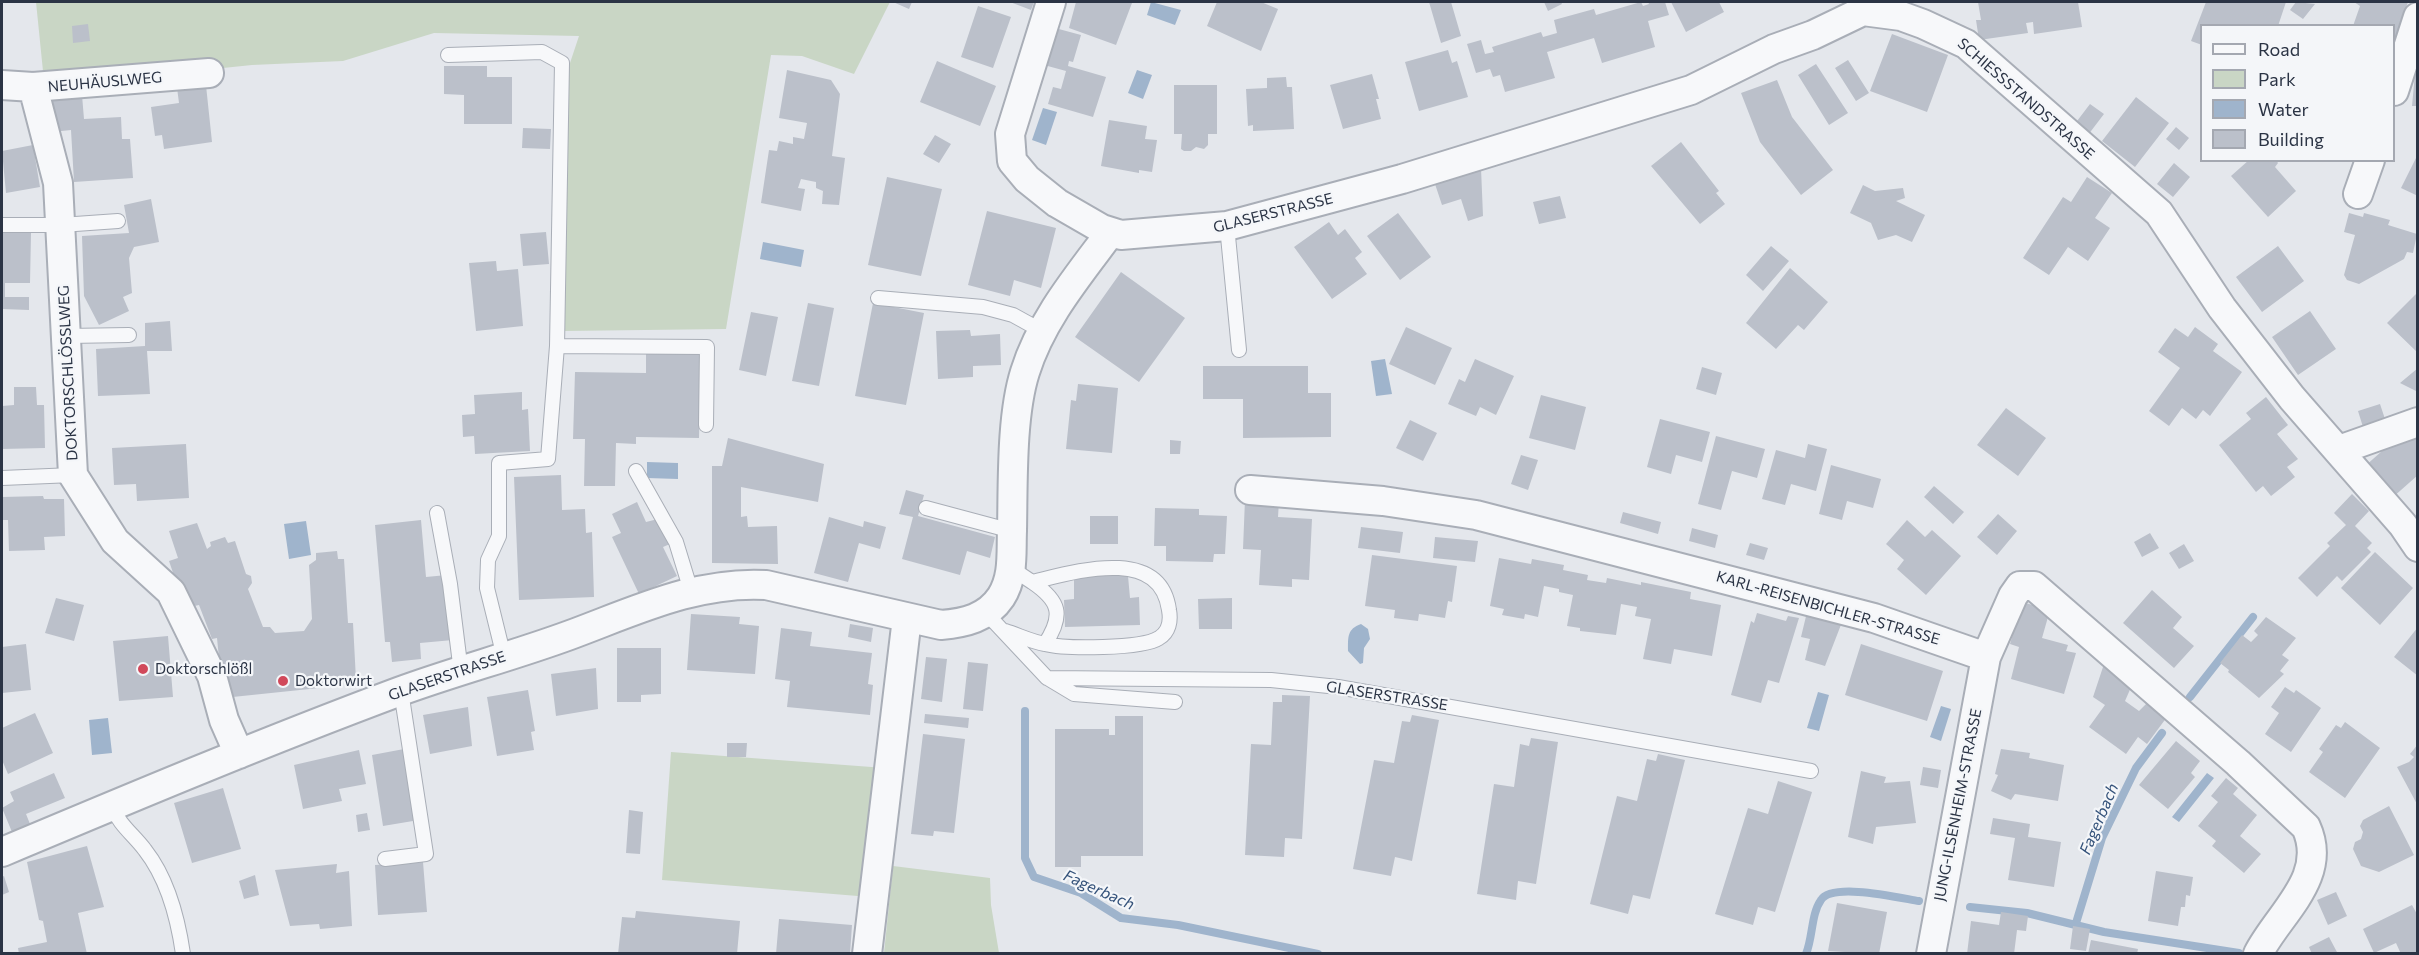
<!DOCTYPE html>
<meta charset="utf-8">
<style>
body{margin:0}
#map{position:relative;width:2419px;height:955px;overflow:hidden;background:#e4e7ec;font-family:Commissioner,sans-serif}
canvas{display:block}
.frame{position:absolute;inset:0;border:3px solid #2b3445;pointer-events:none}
.legend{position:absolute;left:2200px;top:24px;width:195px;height:138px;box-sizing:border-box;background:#f4f6f9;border:2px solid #a4a8b1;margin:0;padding:8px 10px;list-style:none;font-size:18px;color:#2b3445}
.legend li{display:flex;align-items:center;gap:12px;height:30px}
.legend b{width:30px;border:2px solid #a4a8b1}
</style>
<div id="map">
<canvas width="2419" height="955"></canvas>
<div class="frame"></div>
<ul class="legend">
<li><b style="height:8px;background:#f7f8fa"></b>Road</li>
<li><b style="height:16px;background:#c9d6c5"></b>Park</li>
<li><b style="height:16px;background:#9fb4cc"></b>Water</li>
<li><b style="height:16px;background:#bbc0ca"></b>Building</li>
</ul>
</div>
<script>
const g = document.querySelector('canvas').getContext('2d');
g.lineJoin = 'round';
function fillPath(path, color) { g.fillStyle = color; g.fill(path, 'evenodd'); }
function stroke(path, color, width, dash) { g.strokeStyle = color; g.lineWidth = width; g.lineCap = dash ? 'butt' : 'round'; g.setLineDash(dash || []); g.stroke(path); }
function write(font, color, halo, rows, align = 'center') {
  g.font = font + ' Commissioner,sans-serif'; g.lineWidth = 4.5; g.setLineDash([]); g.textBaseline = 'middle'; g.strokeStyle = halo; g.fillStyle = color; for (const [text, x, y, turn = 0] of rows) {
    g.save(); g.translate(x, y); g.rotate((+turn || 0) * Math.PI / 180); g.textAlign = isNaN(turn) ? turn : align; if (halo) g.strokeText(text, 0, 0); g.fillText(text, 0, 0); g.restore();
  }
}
fillPath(new Path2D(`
 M36,2H890L854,74L802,56L771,55L726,329L563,331L566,75L579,36L434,33L343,61L252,65L136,77L44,81Z
 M671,752L885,768L870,897L662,880Z
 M893,866L990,878L991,905L999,953H884Z`), '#c9d6c5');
fillPath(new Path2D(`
 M1151,2L1181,10L1175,25L1147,15Z
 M1137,70L1152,75L1143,99L1128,93Z
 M1043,108L1057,112L1046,145L1032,140Z
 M763,242L804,250L801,267L760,259Z
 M1385,359L1392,394L1376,396L1371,361Z
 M647,462L678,463V479L647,478Z
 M306,521L311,555L289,559L284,524Z
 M1361,624L1368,629L1370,639L1364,648L1363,663L1360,664L1348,651C1348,637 1347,629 1361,624Z
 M1818,692L1829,695L1819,731L1807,728Z
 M1941,706L1951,709L1941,741L1930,737Z
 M108,718L112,753L92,755L89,720Z
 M2207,773L2214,778L2179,822L2172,817Z`), '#9fb4cc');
stroke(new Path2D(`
 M2190,697L2253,617
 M1025,711V858L1034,877L1081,893L1121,918L1178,925L1318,954
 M1970,907L2027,913L2104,932L2239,953
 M2076,923L2102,838L2136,768L2162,733
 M1806,954C1813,937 1811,914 1821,900C1832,882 1900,898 1919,901`), '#9fb4cc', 8);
fillPath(new Path2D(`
 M893,2H912L909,9Z
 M1010,2H1034L1031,10Z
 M1076,2L1132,3L1116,45L1069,28Z
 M1217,2H1261L1278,9L1261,51L1207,26Z
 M1429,2H1451L1461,36L1441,43Z
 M1544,2H1561L1562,4L1548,11Z
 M1641,2L1643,6L1649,4L1648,2H1665L1669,15L1648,21L1655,47L1602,63L1594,38L1547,52L1555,78L1505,92L1500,75L1493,77L1490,69L1476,73L1467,44L1481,40L1485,54L1494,52L1492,47L1541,32L1543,37L1557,33L1554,20L1594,9L1596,15Z
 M1671,2H1719L1724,12L1686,32Z
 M1978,2H2078L2082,27L2034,34L2033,22L2026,23L2028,33L1979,40L1976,20H1981Z
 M2206,2H2286L2278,26H2202V45L2191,41Z
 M2296,2L2315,4L2303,19L2290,10Z
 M2354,2H2408L2394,44V26H2353L2360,6Z
 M978,6L1011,17L993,68L961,57Z
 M88,24L90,41L73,43L72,26Z
 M1055,28L1081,35L1073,62L1069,61L1068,66L1106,77L1093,117L1048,104L1053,87L1061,89L1066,71L1044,65Z
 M1892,34L1948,55L1927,112L1870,91Z
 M1448,50L1452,63L1457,61L1468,97L1419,111L1405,62Z
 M1848,60L1869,93L1856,101L1835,68Z
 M937,61L996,86L980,126L920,102Z
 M2416,63H2418V106H2412Z
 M1816,64L1848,113L1829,125L1798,75Z
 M444,66H487V77H512V124H464V95L444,94Z
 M787,70L831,80L840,94L832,156L845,158L839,205L822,204L823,191L816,188V182L801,179L798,188L805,189L801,211L761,203L769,150L777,151L779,141L793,144V137L804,139L807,123L779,118Z
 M1372,74L1379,99H1376L1381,119L1343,129L1330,85Z
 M205,76L212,142L164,149L162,135L155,136L151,107L179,103L176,80Z
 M1286,77L1287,87H1292L1294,129L1253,131V125L1248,126L1246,89L1267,88V78Z
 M1777,80L1792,117L1833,170L1801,195L1760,142L1741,93Z
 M1174,85H1217V134H1208V145L1204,149L1196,147L1191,151H1184L1181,149L1182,134H1174Z
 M82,95L84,119L121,117L122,139H130L133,178L74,182L71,130L52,132L49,98Z
 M2136,97L2169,123L2135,167L2102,141Z
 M2090,104L2104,114L2088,135L2074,125Z
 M1109,120L1147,126L1145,139L1157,140L1152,172L1139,170V173L1101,166Z
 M2176,127L2189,138L2179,150L2166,139Z
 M523,128L551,129L550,149L522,148Z
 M935,135L951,144L939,163L923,154Z
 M1681,142L1719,191L1716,193L1725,204L1700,224L1651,166Z
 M33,145L40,187L6,193L2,151Z
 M2418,154V196L2401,188Z
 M2249,160H2276L2278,163L2275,167L2296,191L2268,217L2231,176Z
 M2174,163L2190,177L2173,197L2157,184Z
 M1481,168L1483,216L1468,221L1461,199L1442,205L1434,181Z
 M887,177L942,189L921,276L868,265Z
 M2087,177L2112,193L2095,218L2110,228L2088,261L2068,247L2049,275L2023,258L2063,197L2071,202Z
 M1863,185L1875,191L1903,188L1905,198L1896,201L1925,215L1912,242L1896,235L1878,240L1871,223L1850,213Z
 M1560,196L1566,218L1539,224L1533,202Z
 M151,199L159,242L134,247L129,258L132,293L123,297L129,311L99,325L84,296L82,236L129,233L124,205Z
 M987,211L1056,228L1041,288L1014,280L1010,296L968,285Z
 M1398,213L1431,257L1400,280L1367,236Z
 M2349,213L2363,217L2364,213L2390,220L2388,225L2417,234L2413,253L2407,252L2404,259L2359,284L2347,280L2344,275L2355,235L2344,232Z
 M1329,222L1338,235L1345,229L1362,252L1355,258L1367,274L1332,299L1294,247Z
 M2,232L31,233L30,283H5V297H29V310L2,309Z
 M546,232L549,264L523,266L520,234Z
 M1771,246L1789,261L1763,291L1746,275Z
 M2278,246L2304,281L2262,312L2236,277Z
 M496,261L497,271L518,269L523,326L476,331L469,263Z
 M1790,268L1828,302L1804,330L1798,325L1776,349L1746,323Z
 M1121,272L1185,318L1139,382L1075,337Z
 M2416,294L2418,296V353L2387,323Z
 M808,303L834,308L819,386L792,381Z
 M873,303L924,313L906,405L855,396Z
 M2310,311L2336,349L2298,375L2272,337Z
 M751,312L778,317L766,376L739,370Z
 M170,321L172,351H147L150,394L98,396L96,349L145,346V323Z
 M1406,327L1452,348L1435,385L1389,364Z
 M2195,327L2218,344L2213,351L2242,372L2210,416L2203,410L2196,419L2182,408L2169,426L2149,411L2180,368L2158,352L2175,328L2188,337Z
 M970,330L971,336L1000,334L1001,365L973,366V377L938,379L936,331Z
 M646,353L701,354L699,438L636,437V444L616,443L615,486H584L585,439H573L575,372L646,373Z
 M1475,359L1514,376L1496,415L1480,407L1476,416L1448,404L1459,379L1465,382Z
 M1203,366H1308V393H1331V437L1243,438V399H1203Z
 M1702,367L1722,373L1716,395L1696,389Z
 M2418,368V392L2400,383Z
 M1078,384L1118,388L1112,453L1066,449L1071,400L1076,401Z
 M14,387H36L37,405H44L45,448L2,449V406L14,405Z
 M522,392V410L528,409L530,451L475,454L474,436L463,437L462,415L475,414L474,395Z
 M1541,395L1586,407L1575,450L1529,438Z
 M2266,397L2288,425L2277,434L2298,459L2287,467L2295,477L2271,496L2263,486L2256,492L2219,445L2251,419L2246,413Z
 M2380,404L2385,419L2363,427L2358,411Z
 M2006,408L2046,438L2018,476L1977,445Z
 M1660,419L1710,432L1702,462L1676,455L1671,474L1647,467Z
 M1410,420L1437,433L1423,461L1396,448Z
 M2409,427L2418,437V475L2392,498L2364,467Z
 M1716,436L1765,449L1757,478L1732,471L1721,510L1698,504Z
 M728,438L824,464L818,502L741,487V517L747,516L748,527L777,526L778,564L712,563V466H722Z
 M1170,440L1181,441L1180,454H1170Z
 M186,444L189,498L137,501L136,484L114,485L112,448Z
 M1808,444L1827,449L1816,491L1791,484L1785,505L1762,499L1776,450L1805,458Z
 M1521,455L1538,460L1528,490L1511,484Z
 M1831,465L1881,479L1873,508L1847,501L1842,520L1819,514Z
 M561,475L562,510L585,509L586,533L592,532L594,597L519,600L514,477Z
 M1934,486L1964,512L1953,524L1924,497Z
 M906,490L924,495L918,516L995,537L990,558L967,551L960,575L902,559L913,517L899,514Z
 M2352,494L2369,511L2355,526L2372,543L2367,548L2371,552L2342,581L2337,576L2317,597L2298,578L2330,546L2327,543L2346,525L2334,513Z
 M43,496L44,499H64L65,536L44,537L45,550L9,551L8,520H2V497Z
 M1245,499L1279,501L1278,517L1312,519L1309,580L1292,579V587L1259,585L1261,550L1243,549Z
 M637,502L646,522L658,519L670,544L663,547L677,576L639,594L612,537L621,533L612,514Z
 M1155,508L1199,509V515L1227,516L1225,554H1214L1213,562L1166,561V546H1154Z
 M1623,512L1661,522L1658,534L1620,523Z
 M1998,514L2017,531L1997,555L1977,537Z
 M1090,516H1118V544H1090Z
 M829,517L863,527L864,521L886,527L880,549L859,543L848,582L814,573Z
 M421,520L426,577L447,575L453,640L420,643L421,659L392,662L390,642H385L375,525Z
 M1907,520L1925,537L1932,530L1961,556L1926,595L1897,569L1904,560L1886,544Z
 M197,523L207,549L211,546L210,542L225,537L228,543L235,541L246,574L251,576L252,583L248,589L263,627H270L275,633L304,631L312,619L309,565L316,560V553L337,551L338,559H344L348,623H353L356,680L319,684V688L223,698L217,638L212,639L199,605L185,608L169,561L178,558L169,531Z
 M1361,527L1403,532L1400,553L1358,548Z
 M1692,528L1718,535L1715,548L1689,541Z
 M2150,533L2159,548L2142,557L2134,542Z
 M1435,537L1478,541L1475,562L1433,558Z
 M1750,543L1768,548L1764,560L1746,555Z
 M2184,544L2194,561L2179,569L2169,553Z
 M2375,552L2413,588L2380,625L2341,588Z
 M1372,555L1457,566L1452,602L1448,601L1445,618L1419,614L1418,621L1394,618L1395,610L1365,606Z
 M1499,558L1531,564L1532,559L1564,565L1563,570L1588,575L1587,580L1606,583L1607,578L1641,585V582L1691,592L1690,599L1721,605L1712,656L1674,649L1671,664L1643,659L1651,619L1635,616L1637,607L1621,604L1616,635L1580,631V628L1567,626L1573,595L1559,592V589L1544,586L1538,617L1525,614L1524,619L1502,615L1504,609L1490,606Z
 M1074,575L1128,576L1130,598L1139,597L1140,625L1065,627L1064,600L1074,599Z
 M2152,590L2182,617L2173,628L2194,646L2174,668L2123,623Z
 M56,598L84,605L74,641L45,633Z
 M1232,598V629H1199L1198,599Z
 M2022,602L2050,610L2042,638L2068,645L2066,651L2076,653L2064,694L2011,679L2019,647L2010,644Z
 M1808,608L1844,617L1825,666L1805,660L1810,639L1801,637Z
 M1757,613L1786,621L1788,616L1799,618L1779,683L1768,680L1761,703L1731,695L1751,621L1754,623Z
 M691,614L740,617L739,624L759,626L755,674L687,670Z
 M2266,617L2296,638L2282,655L2289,660L2280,671L2284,674L2259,698L2228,672L2229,670L2220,663L2242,635L2251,642L2258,635L2254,631Z
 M850,624L873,628L871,642L848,637Z
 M2418,627V676L2394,657Z
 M781,628L812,632L810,646L872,653L868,684L873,685L870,715L787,707L790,681L775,679Z
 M168,636L173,697L119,701L113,641Z
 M26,644L31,690L2,693V647Z
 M1861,644L1943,671L1927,721L1845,695Z
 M617,648H661V694L641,695V702H617Z
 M926,657L947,659L942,702L921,699Z
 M2105,661L2132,685L2125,701L2139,711L2150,700L2167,717L2147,744L2138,737L2126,754L2089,727L2105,705L2093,697Z
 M968,662L988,664L983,711L963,709Z
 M596,668L598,709L556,716L551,674Z
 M2285,687L2294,693L2296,690L2321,708L2291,752L2265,734L2279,713L2271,707Z
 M528,690L535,731L531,732L534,750L497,756L487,697Z
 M1282,695L1310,696L1302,839L1285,838L1284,857L1245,855L1251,744L1271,745L1273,702H1282Z
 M468,707L472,746L430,754L423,715Z
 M35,713L53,753L8,774L2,760V728Z
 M925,714L969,718L968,728L924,723Z
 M1412,715L1439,720L1412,861L1395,857L1391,876L1353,869L1374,760L1394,763L1402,721L1410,722Z
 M1115,716H1143V856H1081V867H1055V729H1109V735H1115Z
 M2345,722L2380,748L2345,798L2309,772L2323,752L2319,749L2336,725L2341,728Z
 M923,734L965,739L954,833L934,831L933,836L911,834Z
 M1531,738L1558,742L1536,884L1518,881L1516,900L1477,894L1494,784L1514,787L1520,744L1529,746Z
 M2176,741L2200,761L2191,773L2195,777L2168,809L2139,785Z
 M727,743H747L746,757H727Z
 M2418,744V806L2397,767L2409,762L2414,757L2410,754Z
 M404,749L419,820L383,826L372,755Z
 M2001,749L2030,753L2029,758L2064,765L2058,801L2015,794L2011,800L1991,791L1998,775L1995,774Z
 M359,750L366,784L339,789L342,801L303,809L294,765Z
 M1658,754L1685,760L1650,899L1633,895L1628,914L1590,904L1617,796L1637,801L1647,759L1656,761Z
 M1923,767L1941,770L1938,788L1920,785Z
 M1861,771L1886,777L1884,783L1910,781L1916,823L1876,827L1873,844L1848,837Z
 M54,773L65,798L26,814L30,824L12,832L2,808L14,801L10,792Z
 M2226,778L2238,788L2233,794L2257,815L2240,836L2261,854L2244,873L2212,846L2216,841L2198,826L2218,802L2211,796Z
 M1778,781L1812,792L1775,912L1758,907L1753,925L1715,914L1748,808L1768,814Z
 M223,788L241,849L192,863L174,803Z
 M2389,806L2414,855L2379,872L2361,866L2353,849L2355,842L2361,839L2363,832L2360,826L2363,820Z
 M629,810L643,812L640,854L626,853Z
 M367,813L370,830L358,832L356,815Z
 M1993,818L2030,824L2028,837L2061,842L2054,887L2008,880L2015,838L1990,834Z
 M87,846L104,907L78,913L87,954H19L18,948L47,942L43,921L39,920L27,862Z
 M423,862L427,912L378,915L375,865Z
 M337,864L336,873L349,871L352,926L320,929L319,924L290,926L275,870Z
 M2156,871L2193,877L2190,896L2186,895L2185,907H2181L2178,926L2148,921Z
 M255,875L259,895L244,899L239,881Z
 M4,876L9,892L2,895V877Z
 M2336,892L2347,916L2328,925L2317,900Z
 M1837,903L1887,912L1879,954L1828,951Z
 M2412,905L2418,916V954H2401L2396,943L2374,953L2363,929Z
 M636,911L740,921L737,954H618L622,917L635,918Z
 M2001,912L2028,916L2026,931L2017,930L2014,954H1967L1971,921L1999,925Z
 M779,919L852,925L850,954H776Z
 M2073,926L2090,929L2086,951L2070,949Z
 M2329,937L2338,954H2312L2309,947Z
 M2091,940L2138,949L2137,954H2088Z`), '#bbc0ca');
const lane = new Path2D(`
 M448,55L542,52L562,63L557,346
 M2,225H61L118,221
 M1227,226L1239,350
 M878,298L983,307L1013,315L1042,331
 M67,336L129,335
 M636,471L676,542L691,591
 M2,478L73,475
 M926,508L1012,531
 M437,513L450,584L461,672
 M1032,582C1060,601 1064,615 1045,644
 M986,613L1047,678L1271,680L1338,687L1811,771
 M1005,631C1018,635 1032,642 1045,644C1065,649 1142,649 1159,638C1169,632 1171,621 1169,610C1160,545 1074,572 1032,582L1011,568
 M504,657L487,588L488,560L499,536V463L548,459L557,346L707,347L706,425
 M1049,679L1074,694L1175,702
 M112,806C119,825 133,834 145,850C167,878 178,919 183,954
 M385,859L426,854L401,691`);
const street = new Path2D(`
 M1051,2L1010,134L1012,161L1027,179L1057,203L1102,229L1121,235L1227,226L1402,179L1691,90L1774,49L1813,35L1863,11L1901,16L1923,24L1966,44L2159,213L2222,308L2292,398L2403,525L2418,547
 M2,85L33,87L209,73
 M33,87L58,183L73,475L115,541L171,592L212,676L224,720L239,754
 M2394,91L2418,17
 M2358,194L2370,160
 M2339,450L2418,422
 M1250,490L1383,501L1476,515L1874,618L1986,657
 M2,852C133,797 264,742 398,692C455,671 513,656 570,635C635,611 696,581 766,585L941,625C965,623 987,618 1001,597C1014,577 1011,553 1012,531C1013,484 1011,416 1025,372C1041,320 1078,276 1110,233
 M867,954L907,618
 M1931,954L1986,657L2013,596L2020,586H2034L2238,763L2306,827C2329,877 2279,913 2258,954`);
stroke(lane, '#a9aeb7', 16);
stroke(street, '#a9aeb7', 32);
stroke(lane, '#f7f8fa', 14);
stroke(street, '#f7f8fa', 28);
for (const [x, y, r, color] of [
 [143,669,6,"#d1495b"],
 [283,681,6,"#d1495b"]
]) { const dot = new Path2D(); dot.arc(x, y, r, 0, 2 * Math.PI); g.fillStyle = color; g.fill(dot); stroke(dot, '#f4f6f9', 2); }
write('15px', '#2b3445', '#f4f6f9', [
 ["NEUHÄUSLWEG",105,82,-5],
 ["SCHIESSSTANDSTRASSE",2026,99,41],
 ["GLASERSTRASSE",1273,213,-14],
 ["DOKTORSCHLÖSSLWEG",68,373,-93],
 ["KARL-REISENBICHLER-STRASSE",1828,608,16],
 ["GLASERSTRASSE",447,676,-19],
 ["GLASERSTRASSE",1387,696,9],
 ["JUNG-ILSENHEIM-STRASSE",1958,805,-79]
]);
write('15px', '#2b3445', '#f4f6f9', [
 ["Doktorschlößl",155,669],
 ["Doktorwirt",295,681]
], 'left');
write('italic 16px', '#34527a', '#f4f6f9', [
 ["Fagerbach",2099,819,-67],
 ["Fagerbach",1099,890,24]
]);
</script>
